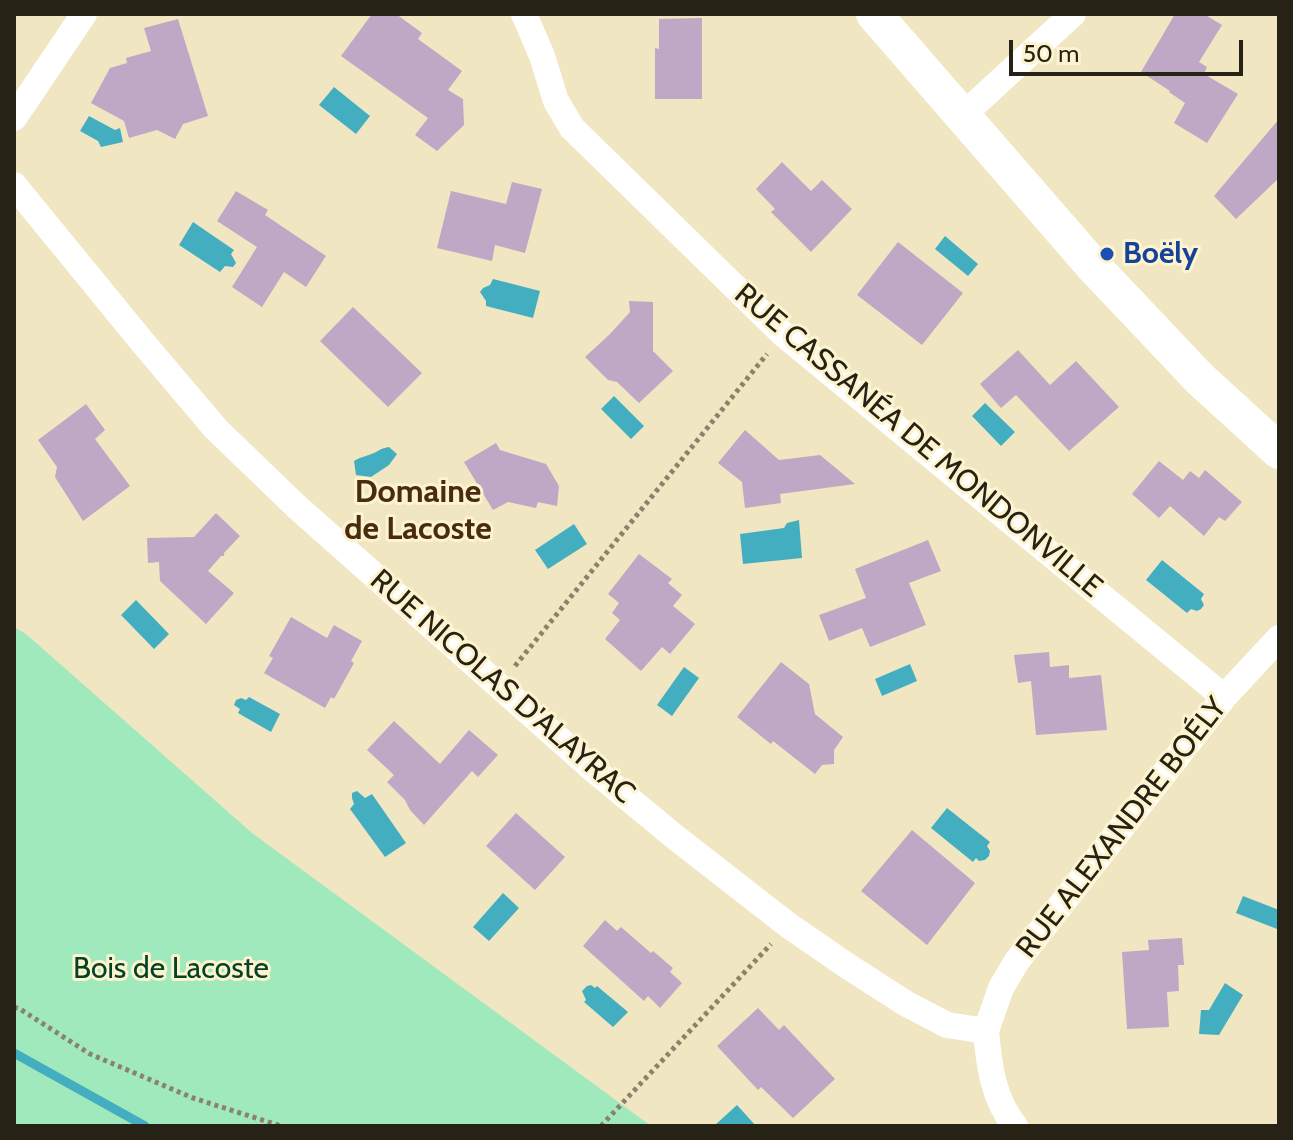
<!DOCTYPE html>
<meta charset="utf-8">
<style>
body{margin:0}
#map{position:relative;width:1293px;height:1140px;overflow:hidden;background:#f0e6c2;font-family:Cabin,sans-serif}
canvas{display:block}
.frame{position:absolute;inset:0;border:16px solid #262215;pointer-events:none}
.scale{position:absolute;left:1009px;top:40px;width:234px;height:36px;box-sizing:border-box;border:4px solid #262215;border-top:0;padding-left:10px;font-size:24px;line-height:28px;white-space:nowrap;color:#262215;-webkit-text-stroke:6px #fdf3cf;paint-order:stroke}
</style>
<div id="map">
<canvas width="1293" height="1140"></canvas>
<div class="frame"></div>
<div class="scale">50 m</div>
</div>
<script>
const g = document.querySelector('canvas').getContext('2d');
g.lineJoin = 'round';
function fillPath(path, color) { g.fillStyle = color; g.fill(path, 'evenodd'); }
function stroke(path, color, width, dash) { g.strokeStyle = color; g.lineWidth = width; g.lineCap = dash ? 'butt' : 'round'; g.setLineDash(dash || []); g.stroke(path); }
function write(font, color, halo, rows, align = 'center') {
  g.font = font + ' Cabin,sans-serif'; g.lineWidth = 6; g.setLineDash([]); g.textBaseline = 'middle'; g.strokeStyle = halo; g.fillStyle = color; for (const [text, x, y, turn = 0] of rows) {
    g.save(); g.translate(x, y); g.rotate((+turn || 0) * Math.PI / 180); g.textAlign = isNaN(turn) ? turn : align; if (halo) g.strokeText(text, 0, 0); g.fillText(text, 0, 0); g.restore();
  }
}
fillPath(new Path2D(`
 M14,627L26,634L252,833L651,1126H14Z`), '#a0e9bc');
fillPath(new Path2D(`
 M334,87L370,116L356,134L319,105Z
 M89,116L115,130L120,128L123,142L101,147L98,141L80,131Z
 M193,222L234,250L231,254L236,263L233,267L225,266L220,272L179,245Z
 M945,236L978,264L968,276L935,249Z
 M493,279L540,291L533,318L486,306V301L480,292L483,288L490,285Z
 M614,396L644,426L631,439L601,409Z
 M985,403L1015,432L1001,446L972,416Z
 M389,447L397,454L389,465L371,477L356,475L354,461C360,457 367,456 374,453C380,450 382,448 389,447Z
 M799,520L802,558L743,564L740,534L784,528L787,523Z
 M574,524L587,544L548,569L535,550Z
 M1162,560L1204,594L1201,599L1204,605L1201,609L1197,611L1191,609L1187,613L1146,580Z
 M136,600L169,634L154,649L121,615Z
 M910,664L917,681L882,696L875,679Z
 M684,667L699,678L672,716L657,705Z
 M249,697L280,714L271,732L238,713L240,709L234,705L236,700L241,698L246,700Z
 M357,791L365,798L372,794L406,843L385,857L350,809L354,804L352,798V793Z
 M947,808L990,842L987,846L990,851L989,856L985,860L979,861L976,858L973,862L931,828Z
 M503,893L519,908L489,941L473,927Z
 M1243,896L1279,910V924L1277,929L1236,913Z
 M1225,983L1243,995L1219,1035L1199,1034L1201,1010H1209Z
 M591,985L595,988L597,986L628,1012L613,1027L584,1002L586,1000L582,991L587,986Z
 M737,1105L756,1126H716L715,1125Z`), '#44aec1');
stroke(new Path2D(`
 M14,1053L145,1126`), '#44aec1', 9);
fillPath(new Path2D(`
 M372,14H396L422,33L418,39L462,71L448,90L463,99L464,125L437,151L415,135L428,118L341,56Z
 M1175,14H1204L1222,25L1199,62L1207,67L1204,74L1238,94L1207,143L1174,123L1185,103L1169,92L1170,91L1141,72Z
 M702,18V99H655V48L659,49V19Z
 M178,19L208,116L183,124L175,139L157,130L129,138L124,121L91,103L110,68L127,63L126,58L151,51L144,28Z
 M1279,119V178L1236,219L1214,196Z
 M782,162L811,191L822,180L852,209L811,252L771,212L775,209L756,189Z
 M512,182L542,189L525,253L495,245L492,261L437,248L451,191L506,204Z
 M236,191L268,210L265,215L326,256L306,287L284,272L262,307L232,287L257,247L217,221Z
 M898,242L963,293L922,345L857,295Z
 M629,301L653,302V351L673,371L639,403L617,382L608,380L585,357L610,334L630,312Z
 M353,307L422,373L388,407L320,341Z
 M1018,350L1050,385L1076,361L1119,407L1069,451L1016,395L1001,408L980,384Z
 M86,404L105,430L95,439L130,486L83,521L55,477L57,467L38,440Z
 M745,430L779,460L820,455L855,484L780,494L781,503L745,508L742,482L718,463Z
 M496,443L500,450L546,464L559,486L557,506L538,502L536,508L508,502L493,510L464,462Z
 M1159,461L1183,480L1190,471L1199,478L1205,470L1242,502L1225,521L1219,517L1204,536L1170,506L1159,518L1132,494Z
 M216,513L240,536L224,553V556H221L208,571L234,593L206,624L160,581L159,562L148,563L147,538L194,537Z
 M928,540L941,571L909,583L926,625L870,647L862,628L829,641L819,615L866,598L855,569Z
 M639,554L672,579L668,583L682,595L673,606L695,624L670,654L662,647L641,671L605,639L620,620L612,613L619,603L608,594Z
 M291,617L327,638L334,625L362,641L351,661L354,663L334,699L331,697L325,708L264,673L273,658L269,656Z
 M1049,652L1050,667L1069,665V678L1101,675L1107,730L1036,735L1031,681L1018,683L1014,655Z
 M781,662L809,684L815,714L843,737L834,750V764L822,765L815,774L773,741L771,744L737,717Z
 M394,721L440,764L469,730L498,755L478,777L472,771L424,825L410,810L405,800L387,782L394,775L367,750Z
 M516,813L565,857L535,890L486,846Z
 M912,830L975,883L927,945L861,891Z
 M605,920L617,931L621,927L651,953L653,951L673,968L670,972L682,983L660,1008L648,996L644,1001L583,946Z
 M1182,938L1184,965H1178L1179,991L1167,992L1169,1027L1127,1029L1122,952L1149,950L1148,940Z
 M758,1008L779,1030L784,1025L835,1079L793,1118L761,1087L758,1090L717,1046Z`), '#bea8c5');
stroke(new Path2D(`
 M515,666L767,354
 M14,1007L20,1009L90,1054L193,1098L281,1126
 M601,1126L771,944`), '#8a836b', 5, [4, 4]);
stroke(new Path2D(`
 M524,14L542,56L556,101L572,128L783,334L1224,697
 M962,116L1073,14
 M14,118L84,14
 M14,185L144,344L216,429L297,507L595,771L675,837L788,925L846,965L905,1003L947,1025L986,1031C989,1065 993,1099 1015,1126
 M986,1031L1001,988L1017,961L1224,697L1279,638`), '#fff', 26);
stroke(new Path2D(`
 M874,14L1094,267L1200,379L1279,451`), '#fff', 36);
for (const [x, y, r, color] of [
 [1107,254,8,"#1a4fb4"]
]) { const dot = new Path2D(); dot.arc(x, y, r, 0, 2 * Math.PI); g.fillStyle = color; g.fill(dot); stroke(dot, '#fdf3cf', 3); }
write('bold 30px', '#164399', '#fdf3cf', [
 ["Boëly",1123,254]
], 'left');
write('30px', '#262215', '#fdf3cf', [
 ["RUE CASSANÉA DE MONDONVILLE",918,441,40],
 ["RUE NICOLAS D'ALAYRAC",502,687,41],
 ["RUE ALEXANDRE BOÉLY",1122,828,-52]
]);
write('30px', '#024226', '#fdf3cf', [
 ["Bois de Lacoste",171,969]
]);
write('bold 32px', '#492b10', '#fdf3cf', [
 ["Domaine",418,493],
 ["de Lacoste",418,530]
]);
</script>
